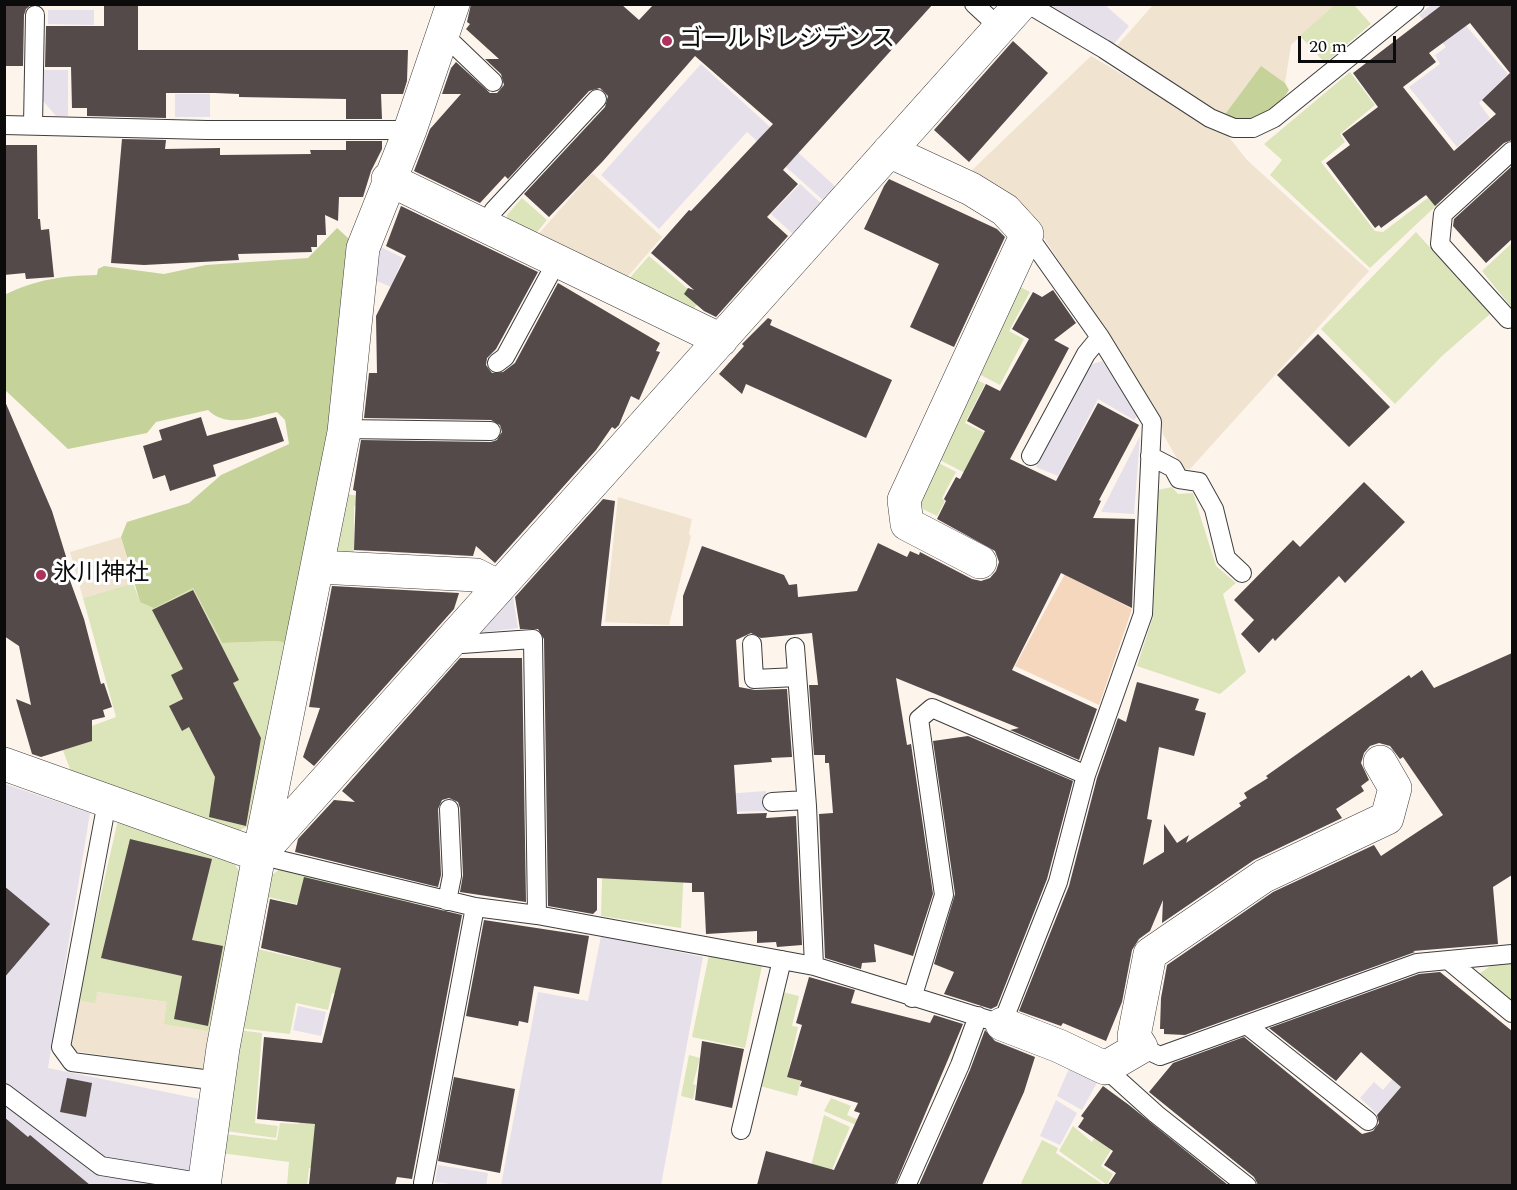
<!DOCTYPE html>
<meta charset="utf-8">
<style>
body{margin:0}
#map{position:relative;width:1517px;height:1190px;overflow:hidden;background:#fdf4ec;font-family:Spectral,serif}
canvas{display:block}
.frame{position:absolute;inset:0;border:6px solid #0b0b0b;pointer-events:none}
.scale{position:absolute;left:1298px;top:36px;width:98px;height:27px;box-sizing:border-box;border:3px solid #0b0b0b;border-top:0;padding-left:8px;font-size:18px;line-height:21px;white-space:nowrap;color:#0b0b0b;-webkit-text-stroke:4px #fff;paint-order:stroke}
</style>
<div id="map">
<canvas width="1517" height="1190"></canvas>
<div class="frame"></div>
<div class="scale">20 m</div>
</div>
<script>
const g = document.querySelector('canvas').getContext('2d');
g.lineJoin = 'round';
function fillPath(path, color) { g.fillStyle = color; g.fill(path, 'evenodd'); }
function stroke(path, color, width, dash) { g.strokeStyle = color; g.lineWidth = width; g.lineCap = dash ? 'butt' : 'round'; g.setLineDash(dash || []); g.stroke(path); }
function write(font, color, halo, rows, align = 'center') {
  g.font = font + ' Spectral,"Noto Sans JP",serif'; g.lineWidth = 6; g.setLineDash([]); g.textBaseline = 'middle'; g.strokeStyle = halo; g.fillStyle = color; for (const [text, x, y, turn = 0] of rows) {
    g.save(); g.translate(x, y); g.rotate((+turn || 0) * Math.PI / 180); g.textAlign = isNaN(turn) ? turn : align; if (halo) g.strokeText(text, 0, 0); g.fillText(text, 0, 0); g.restore();
  }
}
fillPath(new Path2D(`
 M1048,5H1105L1129,26L1113,45Z
 M1431,5H1448L1508,74L1479,103L1490,118L1457,147L1409,87L1440,64L1435,55L1446,47L1419,15Z
 M48,10H94V25L48,24Z
 M701,64L837,188L825,202L747,132L659,229L601,175Z
 M44,70H68V116H56L43,101Z
 M175,94H210V117H175Z
 M800,184L823,205L795,236L771,214Z
 M377,245L403,258L391,287L372,279Z
 M1102,361L1139,414L1134,420L1098,399L1058,476L1036,467L1090,365Z
 M1140,436L1134,514L1101,512Z
 M512,590L518,628L477,633Z
 M5,784L90,813L48,1068L200,1099L189,1185L5,1186Z
 M766,791L767,811L726,812L725,794Z
 M601,936L703,957L661,1185H501L538,992L588,1001Z
 M298,1006L326,1012L321,1036L293,1030Z
 M1072,1062L1099,1079L1082,1110L1057,1096Z
 M1400,1070L1409,1078L1377,1114L1360,1098L1374,1082L1383,1090Z
 M1056,1100L1077,1113L1060,1145L1040,1136Z
 M438,1165L488,1173L486,1185H458L435,1182Z`), '#e6e0ea');
fillPath(new Path2D(`
 M1153,5H1334L1291,45L1285,83L1261,67L1223,117L1115,48Z
 M1091,56L1228,136L1247,160L1369,271L1190,469H1183L1163,434L1161,419L1026,210L968,174Z
 M592,173L662,237L624,281L535,238Z
 M618,497L692,519L689,534L691,536L669,625L605,622Z
 M121,537L133,583L83,598L70,552Z
 M97,992L167,1002L210,1031L204,1070L74,1051L70,1046L77,1000Z`), '#f0e3cf');
fillPath(new Path2D(`
 M1334,5H1354L1371,24L1325,63L1300,36Z
 M1350,72L1375,105L1340,134L1345,142L1321,162L1375,231L1383,232L1433,194L1440,202L1370,268L1270,175L1282,160L1264,144Z
 M522,198L547,220L533,237L508,222L507,215Z
 M1416,232L1490,314L1442,356L1395,404L1321,329Z
 M1512,243V308L1482,271Z
 M649,256L701,300L689,314L626,282Z
 M1015,284L1030,292L1009,331L1024,339L1000,385L971,370Z
 M973,378L985,384L965,423L989,435L998,490L934,457Z
 M935,461L956,472L942,498L945,501L937,516L923,509L917,495Z
 M1172,487L1178,494L1193,493L1216,566L1236,583L1223,594L1246,672L1220,694L1137,666L1153,617L1158,490Z
 M345,494L367,497L368,506H354V553L332,551Z
 M133,583L140,602L193,588L222,643L278,641L292,644L251,825L238,831L72,774L62,748L81,730L116,717L83,598Z
 M690,741L681,928L601,916L605,781Z
 M118,820L229,857L240,872L209,1031L164,1024L167,1002L97,992L95,1003L77,1000Z
 M280,869L412,900L396,968L342,911L298,900L296,904L269,897L257,947L265,880Z
 M253,948L314,962L315,958L352,964L338,994L332,993L328,1010L296,1003L290,1034L239,1028Z
 M709,955L762,966L745,1048L692,1037Z
 M1493,964H1512V1002L1479,974Z
 M782,992L799,996L792,1026L798,1027L787,1077L801,1081L797,1096L760,1086Z
 M238,1030L262,1033L255,1123L278,1126L276,1138L226,1131Z
 M689,1055L700,1058L693,1084L696,1085L693,1099L681,1096Z
 M304,1089L317,1121L313,1168H309L307,1185H287L289,1162L221,1153L224,1134L277,1140L280,1123L299,1124Z
 M831,1098L851,1106L847,1115L886,1132L909,1148L824,1111Z
 M824,1115L850,1127L828,1179L810,1170Z
 M1073,1126L1092,1142L1094,1138L1111,1150L1101,1166L1113,1174L1107,1185L1059,1151Z
 M1042,1140L1058,1148L1056,1153L1104,1185L1025,1186L1021,1183Z`), '#dce4b9');
fillPath(new Path2D(`
 M1261,66L1285,83L1289,90C1271,117 1255,129 1223,117Z
 M337,228L356,245L332,434L292,644L277,641L222,643L193,588L154,608L140,602L121,537L127,522L189,503L221,475L289,444L285,420L277,412C253,417 228,429 208,410L156,422L147,433L68,449L5,390L4,295C38,279 61,276 97,275L98,269L104,266L164,274L206,265L308,258Z`), '#c5d39a');
fillPath(new Path2D(`
 M1065,574L1132,609L1099,705L1015,666Z`), '#f4d7bd');
fillPath(new Path2D(`
 M4,4H32L26,9L24,15L23,66H4Z
 M104,4H138V50H408L407,81L403,94H381L382,119H346V99L239,97V94L215,93H166V118L87,116V108H72L71,67H45L46,26H104Z
 M471,4H621L639,20L654,4H933L783,170L798,184L767,217L788,236L716,317L704,311L684,294L688,288L694,290L651,253L689,210L691,211L773,124L695,56L603,161L549,217L524,194L605,107L608,96L600,88L589,91L508,179L505,176L480,203L414,171L430,129L461,94H442L451,68L456,62L490,93H497L504,85L501,74L485,59H499L466,29L470,24L467,22Z
 M1443,4H1512V140L1504,143L1435,206L1426,195L1381,228L1379,225L1375,228L1326,163L1350,145L1342,134L1378,107L1353,73ZM1470,23L1510,73L1482,100L1496,114L1454,151L1403,87L1436,62L1429,53Z
 M1013,41L1048,73L969,162L934,130Z
 M122,139L166,140L165,149L220,148V155L311,154L310,150H346V141H382V149L371,171L363,197H339L338,221L325,215L326,235H317V247H311L312,252L238,254L239,260L144,265L111,263Z
 M4,145H37L38,219H40L41,230L49,229L54,277L26,279L25,273L4,275Z
 M1512,166V239L1486,263L1453,226L1454,219Z
 M889,179L997,229L1005,237L954,347L910,327L939,264L864,229L884,186Z
 M401,206L538,272L496,349L487,358L486,365L492,373L503,372L515,363L558,283L660,343L656,351L660,352L639,400L631,396L619,425L615,429L612,427L596,450L495,563L476,546L473,556L354,550L356,491L353,490L361,440L491,442L497,440L502,432L500,425L491,420L364,418L369,373H377L376,316L406,256L386,246Z
 M1053,290L1076,323L1054,340L1069,348L1010,459L1056,481L1098,403L1139,425L1099,500L1101,501L1093,518L1135,519L1132,608L1061,573L1012,670L1097,709L1079,760L1010,730L1019,728L896,678L907,745L911,744L933,894L913,956L874,944L876,962L862,963L861,969L825,958L819,814L833,813L829,763H825V755H814L809,685H818L812,633L761,638L751,633L736,640L739,687L755,690L787,689L792,757L771,758L772,762L734,765L737,814L767,813L766,818L796,816L802,945L777,947L776,942L757,943V931L706,934L704,892H692V883L597,878V910L593,914L548,906L544,639L538,629H520L515,597L603,499L615,501L601,626H683V596L702,546L784,575L789,585L797,584L798,597L857,591L878,543L907,557L910,551L919,555L920,552L972,579L981,581L990,578L996,571L999,562L995,551L937,519L946,501L944,499L956,477L960,479L985,431L967,421L986,384L1000,391L1029,339L1012,329L1033,292L1042,297Z
 M768,318L772,320L770,325L892,380L866,438L746,384L742,394L719,374L744,346L742,344Z
 M1318,334L1390,407L1349,447L1277,375Z
 M4,399L52,511L68,563L64,564L84,619L101,684L104,683L112,707L103,710L105,717L92,720V741L41,757L32,754L16,699L31,705L19,646L4,636Z
 M201,417L207,436L276,417L284,441L213,465L216,476L170,491L165,475L153,479L143,446L162,440L159,430Z
 M1364,482L1405,522L1345,583L1339,576L1275,641L1273,638L1259,653L1241,634L1254,620L1234,600L1293,540L1300,547Z
 M332,586L459,593L454,609L314,766L303,757L320,708L309,707Z
 M193,590L239,680L233,683L261,738L246,826L209,817L215,777L189,727L182,731L169,706L183,699L171,675L183,669L152,610Z
 M1512,653V875L1493,887L1498,944L1413,951L1415,952L1185,1035L1164,1034V1029H1160L1161,998L1167,965L1273,892L1374,845L1381,856L1443,815L1403,757L1400,759L1390,746L1379,743L1370,746L1364,753L1361,763L1369,780L1361,786L1364,791L1336,809L1342,818L1254,860L1162,923L1163,900L1150,931L1139,939L1132,950L1122,1002L1106,1041L1063,1023L1061,1026L1019,1011L1069,886L1097,778L1118,718L1126,722L1137,682L1199,699L1195,710L1206,713L1194,756L1159,747L1147,819L1152,820L1143,865L1164,852V824L1177,843L1189,835L1186,843L1241,806L1239,803L1247,798L1244,793L1268,778L1266,776L1409,675L1411,678L1422,670L1434,688Z
 M460,658H522L526,902L460,892L463,875L460,808L458,802L449,798L442,800L438,809L441,875L438,887L295,852L298,839L334,800L355,802L342,791Z
 M968,736L1073,781L1047,879L997,1006L991,1009L944,994L954,972L934,964L955,894L933,741Z
 M130,839L212,859L192,940L223,946L208,1026L174,1019L182,976L101,958Z
 M304,877L462,915L412,1179L397,1177L395,1185H309L315,1124L257,1119L264,1037L322,1043L341,968L261,948L270,899L297,905Z
 M4,886L50,924L4,978Z
 M484,920L589,936L579,994L534,986L528,1023L519,1021L518,1026L466,1016Z
 M1440,972L1512,1031V1185H1258L1254,1177L1149,1092L1173,1063L1244,1037L1362,1134L1373,1131L1379,1123L1377,1115L1401,1087L1361,1052L1336,1081L1269,1028L1419,974Z
 M809,977L855,990L851,1003L930,1023L934,1015L963,1024L895,1185H757L766,1151L834,1170L860,1113L854,1111L858,1103L800,1086L802,1081L787,1077L802,1025L796,1023Z
 M985,1030L995,1041L1035,1057L1024,1092L982,1185H919L970,1070Z
 M702,1041L744,1049L732,1108L695,1100Z
 M454,1077L515,1089L500,1173L438,1161Z
 M67,1078L92,1083L86,1117L60,1112Z
 M1103,1086L1129,1105L1228,1185H1108L1116,1173L1104,1165L1113,1151L1078,1127L1084,1118L1081,1116Z
 M4,1117L28,1137L30,1135L90,1185H4Z`), '#534a49');
const lane = new Path2D(`
 M974,4L1000,28
 M1028,4L1104,49L1210,118L1234,128H1253L1274,118L1415,4
 M443,34L493,82
 M4,125L207,130H410
 M33,125L35,15
 M485,226L494,210L597,99
 M1508,319L1440,244L1443,214L1512,151
 M497,363L505,357L557,261
 M344,429L491,431
 M1031,456L1086,354L1100,337
 M1150,456L1173,468L1179,479L1199,482L1214,509L1226,558L1242,573
 M752,644L754,679L797,677
 M448,645L533,639L537,915
 M795,647L807,806L814,966
 M107,802L61,1047L72,1062L219,1081
 M772,802L806,800
 M259,855L475,907L537,915L814,966L1002,1024L1058,882L1086,775L1143,614L1152,422L1100,337L1027,234
 M447,901L452,876L449,809
 M1448,960L1512,1013
 M912,998L944,895L919,719L932,708L1086,775
 M1248,1026L1368,1121
 M1141,1047L1160,1056L1417,963L1512,954
 M1105,1068L1156,1114L1247,1186
 M4,1093L101,1166L205,1183
 M741,1130L782,960
 M423,1183L475,907
 M906,1186L960,1065L978,1016`);
const street = new Path2D(`
 M889,151L971,189L1005,210L1027,234L904,500L907,524L980,562
 M388,179L721,340
 M318,567L476,575L499,587
 M4,764L259,855
 M260,854L1021,4
 M1002,1024L1059,1046L1105,1068L1141,1047L1134,1036L1150,954L1264,876L1387,818L1395,788L1380,762
 M204,1186L223,1048L259,855L344,432L363,248L410,130L453,4`);
stroke(lane, '#3e3e3e', 20);
stroke(street, '#3e3e3e', 34);
stroke(lane, '#fff', 18);
stroke(street, '#fff', 33);
for (const [x, y, r, color] of [
 [667,41,6,"#ad325e"],
 [41,575,6,"#ad325e"]
]) { const dot = new Path2D(); dot.arc(x, y, r, 0, 2 * Math.PI); g.fillStyle = color; g.fill(dot); stroke(dot, '#fff', 2); }
write('24px', '#0b0b0b', '#fff', [
 ["ゴールドレジデンス",679,41],
 ["氷川神社",53,575]
], 'left');
</script>
